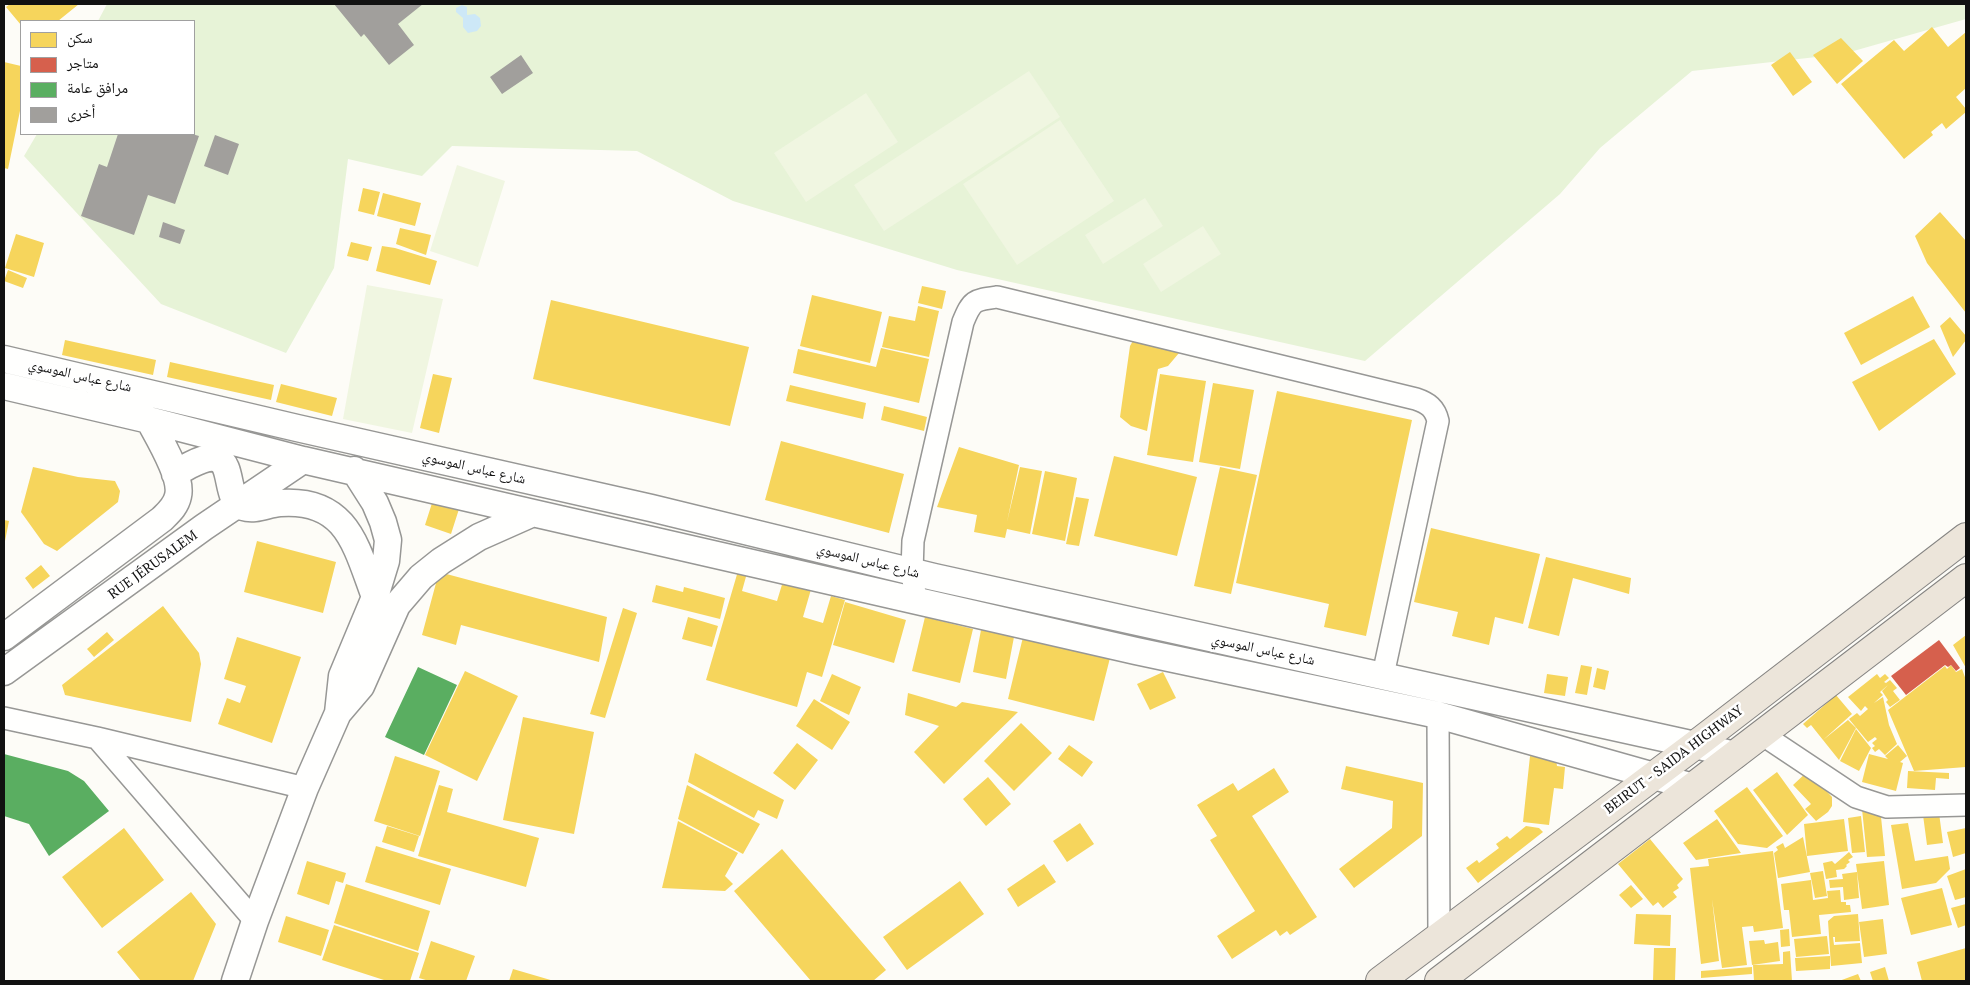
<!DOCTYPE html>
<meta charset="utf-8">
<style>
body{margin:0}
#map{position:relative;width:1970px;height:985px;overflow:hidden;background:#fdfcf7;font-family:"PT Serif","Noto Naskh Arabic",serif}
canvas{display:block}
.frame{position:absolute;inset:0;border:5px solid #111;pointer-events:none}
.legend{position:absolute;left:20px;top:20px;width:175px;height:115px;box-sizing:border-box;background:#fff;border:1px solid #a0a0a0;margin:0;padding:6px 9px;list-style:none;font-size:15px;color:#111}
.legend li{display:flex;align-items:center;gap:10px;height:25px}
.legend b{width:25px;border:1px solid #a0a0a0}
</style>
<div id="map">
<canvas width="1970" height="985"></canvas>
<div class="frame"></div>
<ul class="legend">
<li><b style="height:14px;background:#f6d55c"></b>سكن</li>
<li><b style="height:14px;background:#d6604d"></b>متاجر</li>
<li><b style="height:14px;background:#5aae61"></b>مرافق عامة</li>
<li><b style="height:14px;background:#a19f9c"></b>أخرى</li>
</ul>
</div>
<script>
const g = document.querySelector('canvas').getContext('2d');
g.lineJoin = 'round';
function fillPath(path, color) { g.fillStyle = color; g.fill(path, 'evenodd'); }
function stroke(path, color, width, dash) { g.strokeStyle = color; g.lineWidth = width; g.lineCap = dash ? 'butt' : 'round'; g.setLineDash(dash || []); g.stroke(path); }
function write(font, color, halo, rows, align = 'center') {
  g.font = font + ' "PT Serif","Noto Naskh Arabic",serif'; g.lineWidth = 5; g.setLineDash([]); g.textBaseline = 'middle'; g.strokeStyle = halo; g.fillStyle = color; for (const [text, x, y, turn = 0] of rows) {
    g.save(); g.translate(x, y); g.rotate((+turn || 0) * Math.PI / 180); g.textAlign = isNaN(turn) ? turn : align; if (halo) g.strokeText(text, 0, 0); g.fillText(text, 0, 0); g.restore();
  }
}
fillPath(new Path2D(`
 M107,4H1966V19L1843,54L1692,71L1600,148L1560,194L1365,361L957,270L733,201L637,151L452,146L422,176L348,159L334,268L286,353L161,304L24,156L37,134H194V21H98Z`), '#e7f3d7');
fillPath(new Path2D(`
 M1029,71L1060,117L884,231L854,185Z
 M866,93L898,142L806,202L774,153Z
 M1060,120L1114,201L1017,265L963,184Z
 M457,165L505,181L478,267L430,251Z
 M1145,198L1163,226L1103,264L1085,235Z
 M1203,226L1221,254L1161,292L1143,264Z
 M367,285L443,299L412,433L343,419Z`), '#f0f6e1');
fillPath(new Path2D(`
 M462,5L467,7V15L475,14L480,18L481,26L477,31L468,33L463,27V18L456,12V8Z`), '#cde8f7');
fillPath(new Path2D(`
 M10,4H79L58,21H21V25L6,7Z
 M1932,27L1948,47L1966,32V88L1956,97L1966,109V112L1946,129L1942,123L1931,132L1933,135L1904,159L1841,84L1894,40L1904,51Z
 M1841,38L1863,61L1837,84L1813,55Z
 M1790,52L1812,82L1793,96L1771,65Z
 M4,62L21,66V106L8,169L4,168Z
 M363,188L380,192L374,215L358,211Z
 M383,193L421,203L415,226L377,216Z
 M1940,212L1966,241V313L1927,263L1915,236Z
 M400,228L431,235L426,255L396,244Z
 M16,234L44,243L34,277L5,268Z
 M351,242L372,247L368,261L347,256Z
 M382,246L395,248L437,261L430,285L376,271Z
 M8,270L27,278L23,288L4,281Z
 M922,286L946,291L942,309L918,303Z
 M812,295L882,312L870,363L800,346Z
 M1913,296L1930,327L1861,365L1844,333Z
 M551,300L749,347L730,426L533,379Z
 M918,306L939,311L929,357L882,347L889,316L915,321Z
 M1950,317L1966,336V340L1953,357L1940,326Z
 M1134,339L1176,346L1179,353L1168,366L1158,369L1147,431L1131,426L1120,417L1130,346Z
 M1934,339L1956,374L1879,431L1852,382Z
 M65,340L156,360L153,375L62,355Z
 M881,348L929,359L919,403L793,373L798,349L876,367Z
 M170,362L274,385L271,400L167,377Z
 M433,374L452,378L439,433L420,428Z
 M1160,374L1206,381L1193,462L1147,455Z
 M1213,383L1254,390L1240,469L1199,462Z
 M281,384L337,398L332,416L276,402Z
 M790,385L866,403L863,419L786,401Z
 M1277,391L1412,420L1366,636L1324,627L1329,604L1236,583Z
 M884,406L927,417L924,431L881,420Z
 M781,441L904,474L889,533L765,500Z
 M959,447L1019,465L1007,522L1020,467L1042,471L1030,534L1007,529L1005,538L974,532L977,515L937,507Z
 M1114,456L1197,477L1177,556L1094,536Z
 M33,467L78,477L115,481L120,491L118,502L57,551L44,544L21,512Z
 M1220,467L1257,475L1231,594L1194,586Z
 M1045,471L1077,478L1065,541L1032,534Z
 M1076,497L1089,499L1079,546L1066,544Z
 M433,500L459,509L451,534L425,525Z
 M4,520L9,521L5,541H4Z
 M1431,528L1540,554L1523,624L1495,617L1489,645L1452,636L1458,612L1414,602Z
 M257,541L336,562L323,613L244,592Z
 M1546,557L1631,578L1629,594L1573,578L1559,636L1528,628Z
 M41,565L50,576L33,589L25,578Z
 M738,571L747,573L742,591L777,601L784,578L812,586L803,617L823,623L831,596L845,600L822,677L807,672L797,707L706,680Z
 M439,572L607,617L599,662L461,625L456,645L422,635Z
 M656,585L683,592L684,587L725,598L720,619L652,602Z
 M845,602L906,620L894,663L833,645Z
 M163,606L199,653L201,664L191,722L65,695L62,685Z
 M623,608L637,613L605,718L590,714Z
 M688,617L718,626L712,647L682,639Z
 M925,617L973,629L960,683L912,671Z
 M981,630L1014,637L1006,679L973,672Z
 M107,632L114,640L94,657L87,649Z
 M1966,635V668L1953,645Z
 M237,637L301,657L272,743L218,724L227,698L240,703L246,686L224,679Z
 M1023,637L1110,658L1094,721L1008,699Z
 M1581,665L1592,667L1587,695L1575,693Z
 M1951,665L1956,672L1962,669L1966,680V767L1914,771L1888,710L1945,666L1947,669Z
 M1597,668L1609,671L1605,690L1593,687Z
 M465,671L518,696L477,781L425,755Z
 M1163,672L1176,698L1150,710L1137,684Z
 M832,674L861,687L849,715L820,701Z
 M1547,674L1568,677L1565,696L1544,693Z
 M1877,674L1880,678L1885,674L1889,678L1884,682L1886,683L1890,680L1897,688L1893,691L1900,700L1890,707L1886,702L1888,700L1882,691L1888,685L1880,692L1883,695L1874,703L1883,697L1889,725L1897,744L1885,755L1879,749L1875,752L1872,748L1875,746L1872,743L1877,739L1875,737L1868,742L1849,719L1857,713L1860,716L1868,709L1865,706L1861,711L1848,697Z
 M908,693L956,707L962,702L1018,712L944,784L914,752L939,726L905,715Z
 M1836,695L1852,714L1823,740L1811,725L1807,728L1803,724Z
 M814,699L850,722L832,750L796,726Z
 M523,717L594,732L574,834L503,820Z
 M1848,720L1856,728L1839,760L1823,740Z
 M1021,723L1052,753L1014,791L984,761Z
 M1856,729L1871,748L1859,771L1840,761Z
 M797,743L818,760L795,790L773,773Z
 M1069,745L1093,762L1082,777L1058,759Z
 M1898,745L1907,756L1900,762L1903,763L1896,791L1862,782L1869,754L1888,759L1885,756Z
 M695,753L784,800L777,819L758,810L754,818L688,782Z
 M395,756L440,771L420,836L374,821Z
 M1530,756L1556,760L1557,766L1565,767L1563,789L1554,788L1549,825L1523,822Z
 M1346,766L1423,783L1422,836L1354,888L1339,869L1392,828L1393,801L1341,789Z
 M1274,768L1289,792L1252,816L1317,917L1290,935L1287,931L1280,936L1276,930L1232,959L1217,936L1255,911L1210,840L1217,836L1197,805L1233,783L1238,791Z
 M1808,771L1832,797V806L1828,812L1816,821L1805,809L1811,804L1793,785Z
 M1908,771L1949,773V779L1936,778L1935,790L1907,788Z
 M1777,772L1808,815L1787,835L1753,790Z
 M988,777L1011,804L986,826L963,799Z
 M439,785L453,789L447,812L539,838L526,887L418,856Z
 M687,785L760,824L743,854L678,819Z
 M1747,787L1783,836L1767,848L1738,844L1714,811Z
 M1880,807L1885,856L1867,857L1862,809Z
 M1939,813L1943,843L1927,845L1923,815Z
 M1861,816L1865,852L1852,853L1848,818Z
 M1717,819L1741,853L1696,860L1683,843Z
 M1844,819L1848,851L1807,856L1804,824Z
 M678,821L738,853L725,876L733,884L725,891L662,888Z
 M1080,823L1094,844L1067,862L1053,841Z
 M1908,823L1915,861L1948,856L1950,869L1936,883L1902,889L1891,825Z
 M387,826L419,836L414,852L382,842Z
 M1526,826L1539,828L1543,832L1478,883L1466,868L1477,860L1479,863L1499,848L1496,844L1507,836L1510,839Z
 M124,828L164,880L102,928L62,877Z
 M1966,828V853L1953,857L1947,832Z
 M1803,837L1810,872L1778,878L1774,853L1778,850L1776,847L1783,843L1785,848Z
 M1650,839L1683,879L1677,885L1679,888L1673,892L1677,897L1663,908L1658,902L1653,906L1618,864Z
 M376,846L451,869L440,905L365,882Z
 M782,849L886,970L873,981H811L734,891Z
 M1773,851L1783,928L1754,932L1753,926L1742,927L1747,965L1722,968L1712,899L1719,961L1701,964L1690,868L1709,866L1708,859Z
 M1849,852L1853,857L1848,860L1850,862L1846,865L1847,866L1844,869L1836,870L1837,877L1826,879L1823,863L1832,861L1835,864Z
 M307,861L346,873L343,883L336,881L329,905L297,894Z
 M1884,861L1889,905L1862,909L1856,864Z
 M1044,864L1056,882L1018,907L1007,889Z
 M1966,869V897L1955,900L1947,876Z
 M1823,871L1827,896L1815,898L1810,873Z
 M1857,872L1859,898L1844,900L1843,887L1830,888L1829,880L1843,879L1842,874Z
 M1811,880L1813,900L1828,898L1827,891L1840,890L1841,902H1846V905H1850L1851,912L1819,915L1821,934L1792,937L1789,910H1784L1781,884Z
 M960,881L984,914L907,970L883,937Z
 M346,884L430,911L418,951L334,923Z
 M1631,885L1643,899L1631,908L1619,895Z
 M1942,888L1952,925L1911,935L1901,898Z
 M191,892L216,924L193,981H141L117,952Z
 M1966,904V925L1958,928L1951,908Z
 M1636,914L1671,915L1670,946L1634,944Z
 M1858,914L1860,941L1835,942V937H1833L1834,945L1860,943L1862,963L1831,966L1828,921L1834,916Z
 M286,916L329,930L321,956L278,942Z
 M1883,919L1887,954L1864,957L1859,922Z
 M334,925L419,953L410,981H387L322,960Z
 M1789,929L1790,946L1781,947L1780,930Z
 M1827,936L1829,954L1796,957L1794,939Z
 M1764,940L1765,944L1778,942L1780,961L1752,965L1749,941Z
 M431,941L475,956L466,981H429L419,978Z
 M1654,948H1676L1675,981H1653Z
 M1966,948V981H1922L1917,962Z
 M1790,951L1792,981H1754L1753,965L1783,964V952Z
 M1830,956V969L1796,971L1795,958Z
 M1752,967V974L1701,978V971Z
 M1885,967L1889,981H1873L1870,972Z
 M513,969L554,981H509Z
 M1858,974L1861,981H1839Z`), '#f6d55c');
fillPath(new Path2D(`
 M1939,640L1960,668L1956,671L1951,665L1948,667L1945,665L1906,695L1891,676Z`), '#d6604d');
fillPath(new Path2D(`
 M418,667L457,685L424,755L385,737Z
 M4,754L68,771L84,781L109,811L49,856L29,824L4,816Z`), '#5aae61');
fillPath(new Path2D(`
 M334,4H423L398,24L414,45L389,65L364,34L361,37Z
 M521,55L533,73L502,94L490,77Z
 M118,134H192L199,136L175,204L148,195L134,235L81,216L99,164L107,167Z
 M215,135L239,144L228,175L204,166Z
 M163,222L185,230L180,244L159,237Z`), '#a19f9c');
const minor = new Path2D(`
 M916,601L912,572L913,541L963,322C972,300 974,300 997,297L1416,399C1428,403 1435,408 1438,421L1383,675
 M1438,715L1439,936
 M4,718L97,738L305,788
 M1763,735L1856,797L1887,807L1966,805
 M97,738L255,921`);
const tertiary = new Path2D(`
 M4,359L297,428L651,508L934,577L1695,745L1735,755
 M4,386L149,420L303,460L533,513L1136,651L1438,715L1693,787
 M175,474C247,427 217,497 243,507C256,511 267,504 280,503C347,498 356,546 375,597
 M4,637L162,519C169,512 176,506 178,496C183,477 158,437 149,420
 M4,672L204,527L303,460
 M338,713L342,676L375,597L386,561L388,540L383,522L375,503L354,470
 M235,981L255,921L305,788L338,713L361,686L397,605L421,577L441,561L479,537L533,513`);
const trunk = new Path2D(`
 M1380,981L1703,739L1966,537
 M1439,981L1966,578`);
stroke(minor, '#979795', 24);
stroke(tertiary, '#979795', 29);
stroke(trunk, '#858482', 30);
stroke(minor, '#fffffe', 21);
stroke(tertiary, '#fffffe', 26);
stroke(trunk, '#ece5da', 28);
write('14px', '#111', '#fff', [
 ["شارع عباس الموسوي",80,376,13],
 ["شارع عباس الموسوي",474,468,13],
 ["شارع عباس الموسوي",868,561,14],
 ["RUE JÉRUSALEM",153,565,-36],
 ["شارع عباس الموسوي",1263,650,12],
 ["BEIRUT - SAIDA HIGHWAY",1674,760,-37]
]);
</script>
